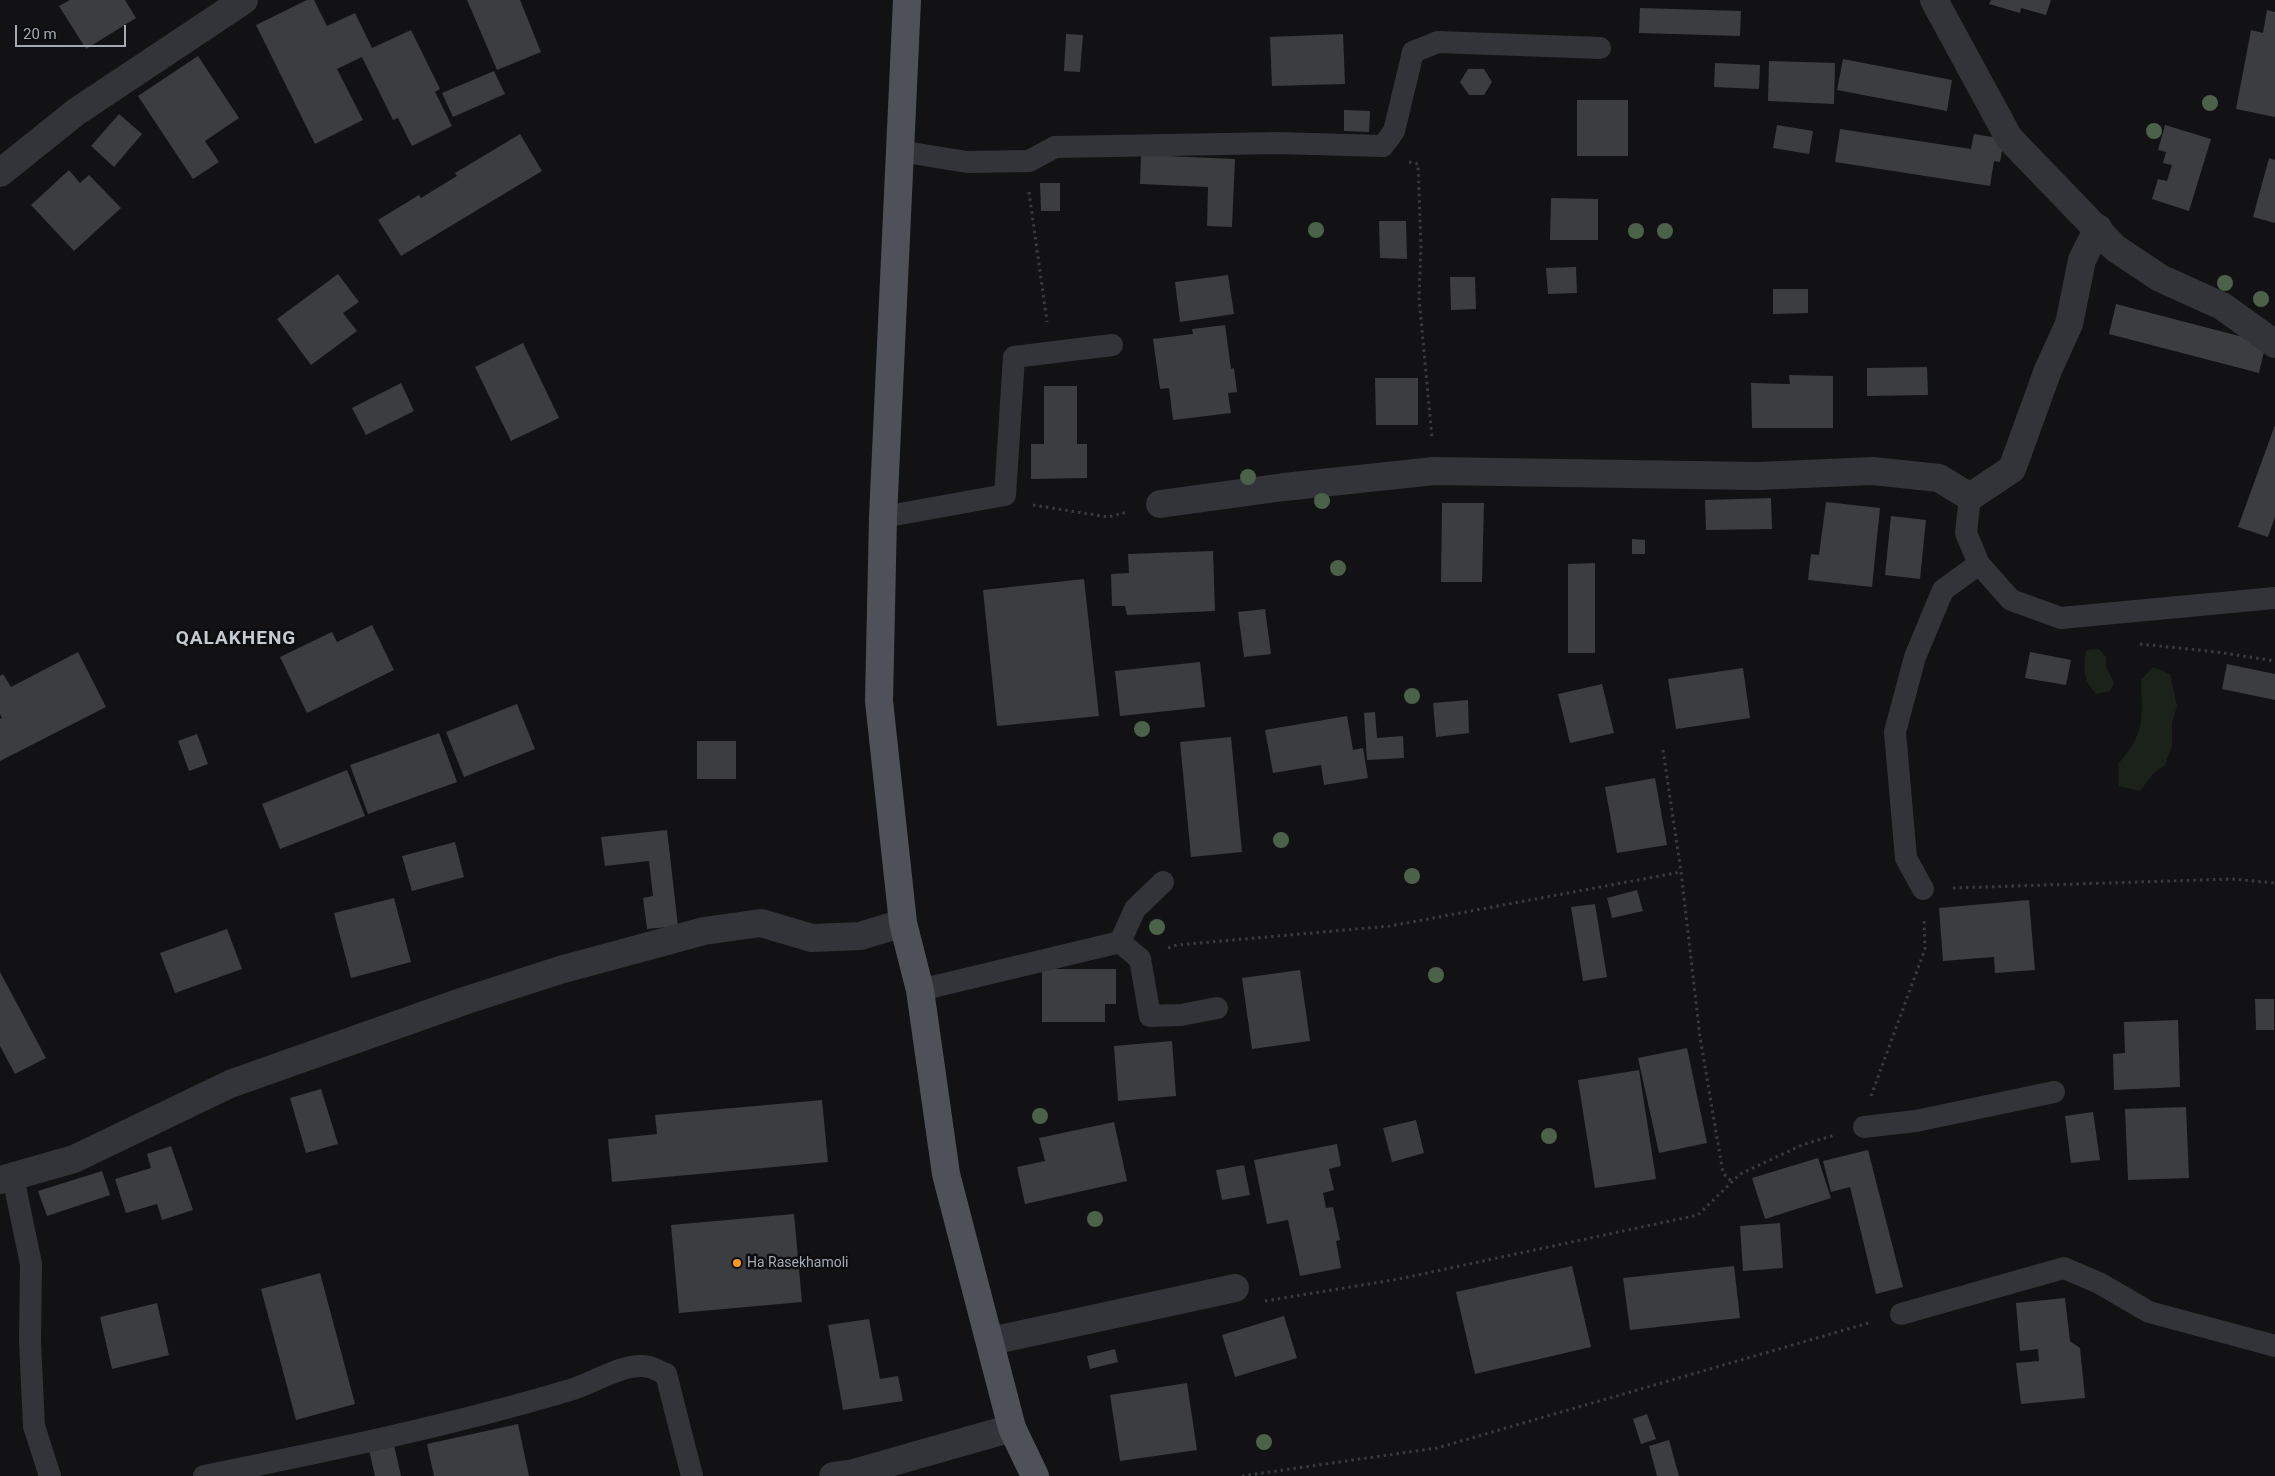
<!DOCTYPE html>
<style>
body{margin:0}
#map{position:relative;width:2275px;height:1476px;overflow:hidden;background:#121214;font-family:Roboto,sans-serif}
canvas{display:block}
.scale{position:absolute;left:15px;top:25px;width:111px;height:22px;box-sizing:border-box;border:2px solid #a2aab5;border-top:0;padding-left:6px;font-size:15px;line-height:18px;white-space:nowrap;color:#a2aab5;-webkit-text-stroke:4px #0d0d0f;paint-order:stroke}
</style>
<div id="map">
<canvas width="2275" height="1476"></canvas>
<div class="scale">20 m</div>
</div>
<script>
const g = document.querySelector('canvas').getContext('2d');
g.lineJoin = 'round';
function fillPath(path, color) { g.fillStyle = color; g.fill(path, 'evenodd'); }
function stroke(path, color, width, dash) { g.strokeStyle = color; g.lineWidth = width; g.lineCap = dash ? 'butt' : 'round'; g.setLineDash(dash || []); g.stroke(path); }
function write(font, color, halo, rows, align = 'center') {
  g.font = font + ' Roboto,sans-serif'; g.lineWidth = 5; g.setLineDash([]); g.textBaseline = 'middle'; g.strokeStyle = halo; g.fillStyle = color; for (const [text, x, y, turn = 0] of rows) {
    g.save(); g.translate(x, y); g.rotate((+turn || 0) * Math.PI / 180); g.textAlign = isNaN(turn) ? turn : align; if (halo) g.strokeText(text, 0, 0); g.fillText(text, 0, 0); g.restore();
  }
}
fillPath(new Path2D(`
 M2099,649L2106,657V667L2114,683L2110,691L2096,694C2082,678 2084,671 2086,650Z
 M2153,667L2170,674L2177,706L2172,723V746L2165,765L2153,774L2140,791L2119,786L2118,764C2146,732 2142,720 2141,680Z`), '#1a221a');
fillPath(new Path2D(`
 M70,0H125L136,18L86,49L59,6Z
 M307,0H314L327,26L355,13L372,48L411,30L440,89L435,92L452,126L412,146L398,118L393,120L362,57L337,69L363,120L315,144L256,25Z
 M467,0H520L541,52L497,70Z
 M1991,0H2051L2046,15L2021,8L2020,13L1989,4Z
 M1640,8L1741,11L1740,36L1639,33Z
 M2267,10L2275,12V117L2236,109L2251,30L2263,33Z
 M1066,34L1083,35L1080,72L1064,71Z
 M1343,34L1345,84L1272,86L1270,37Z
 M198,56L239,118L205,141L219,162L193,179L138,96Z
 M1843,59L1952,80L1947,111L1837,90Z
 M1769,61L1835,63L1834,104L1768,101Z
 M1715,63L1760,65L1759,89L1714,87Z
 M1468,69H1484L1492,82L1484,95H1469L1460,82Z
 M494,71L505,94L453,117L442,93Z
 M1577,100H1628V156H1577Z
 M1344,110L1370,111L1369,132L1344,131Z
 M119,114L142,134L114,167L91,146Z
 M1777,125L1813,131L1809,154L1773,148Z
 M2165,125L2211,139L2189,211L2152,199L2158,179L2167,181L2172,165L2163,163L2166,152L2158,150Z
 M1840,129L1971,149L1974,134L2004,139L2000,162L1994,161L1990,186L1835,162Z
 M520,134L542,171L401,256L378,220L419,195L421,198L457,176L455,173Z
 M1141,155L1235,159L1232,227L1207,226L1208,187L1140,184Z
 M2269,158L2275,160V223L2253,217Z
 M69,170L80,183L89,175L121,208L74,251L31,205Z
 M1040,183H1060V211H1041Z
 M1551,198L1598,199V240H1550Z
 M1379,221H1406L1407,259L1380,258Z
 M1576,267L1577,293L1548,294L1546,268Z
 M338,274L359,302L343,313L357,331L311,365L277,319Z
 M1228,275L1234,314L1180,322L1175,282Z
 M1450,277H1475L1476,309L1451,310Z
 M1773,289H1808V313L1773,314Z
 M2116,304L2266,343L2259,373L2109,334Z
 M1225,325L1231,369L1234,368L1237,392L1228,393L1231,413L1173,420L1169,388L1160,389L1153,339L1193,334L1192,329Z
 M523,343L559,418L511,441L475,367Z
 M1927,367L1928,395L1867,396V368Z
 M1789,375L1833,376V428H1752L1751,383L1790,384Z
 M1375,378H1418V425H1376Z
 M401,383L414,411L366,435L352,408Z
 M1044,386H1077V444H1087V478L1031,479V444H1044Z
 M2275,425V517L2268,537L2238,527Z
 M1771,498L1772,529L1706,530L1705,500Z
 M1826,502L1880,508L1872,587L1808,580L1811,554L1819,555Z
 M1442,503H1484L1482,582H1441Z
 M1891,516L1926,520L1920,579L1885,575Z
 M1632,539L1645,540V554H1632Z
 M1213,551L1215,611L1127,615L1125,606H1112L1111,574L1129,573L1128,554Z
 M1595,563V653H1568V564Z
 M1084,579L1099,716L997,726L983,590Z
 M1265,609L1271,654L1244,657L1238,612Z
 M372,625L394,670L307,713L280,657L332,632L337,642Z
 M78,652L106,707L0,761V719L2,718L0,714V676L3,674L11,687Z
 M2030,652L2071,660L2066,685L2025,678Z
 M1200,662L1205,707L1120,716L1115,671Z
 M2227,664L2275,674V700L2222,689Z
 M1743,668L1750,718L1676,729L1668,679Z
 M1602,684L1614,733L1570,743L1558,694Z
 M1468,700L1469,733L1436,737L1433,703Z
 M517,704L535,749L464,777L446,732Z
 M1375,712L1377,738L1403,736L1404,758L1367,760L1364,713Z
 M1347,716L1353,750L1363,748L1368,778L1324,785L1321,765L1273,773L1265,730Z
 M439,733L457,782L368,814L350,765Z
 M197,734L208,764L189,771L178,741Z
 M1231,737L1242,852L1191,857L1180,742Z
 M697,741H736V779H697Z
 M347,770L365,816L280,849L262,804Z
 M1655,778L1667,845L1617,853L1605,787Z
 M667,830L678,926L647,929L643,898L653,896L649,861L605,866L601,837Z
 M455,842L464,877L412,891L402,856Z
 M1637,890L1643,911L1612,918L1607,898Z
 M394,898L411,962L351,978L334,913Z
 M2029,900L2035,970L1995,973L1994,957L1943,961L1939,908Z
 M1595,904L1607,977L1583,981L1571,907Z
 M227,929L242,969L175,993L160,953Z
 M1042,969H1116V1004H1105V1022H1042Z
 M1300,970L1310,1041L1252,1049L1242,978Z
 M0,972L46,1058L15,1074L0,1046Z
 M2255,999H2274V1030H2256Z
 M2178,1020L2180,1087L2114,1090L2113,1054L2125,1053L2124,1022Z
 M1172,1041L1176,1096L1118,1101L1114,1046Z
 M1687,1048L1707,1143L1659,1153L1638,1058Z
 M1639,1070L1656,1179L1595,1188L1578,1080Z
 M321,1089L338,1144L306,1153L290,1098Z
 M822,1100L828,1162L612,1182L608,1139L657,1134L655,1115Z
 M2186,1107L2189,1178L2128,1180L2125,1109Z
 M2093,1112L2100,1160L2071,1163L2065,1116Z
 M1416,1120L1424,1153L1392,1162L1383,1128Z
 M1114,1122L1127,1181L1025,1204L1017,1167L1045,1161L1039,1138Z
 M1337,1144L1341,1166L1329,1169L1334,1190L1323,1193L1326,1208L1333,1207L1340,1240L1336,1241L1341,1268L1300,1276L1288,1220L1267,1224L1254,1160Z
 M171,1146L193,1210L162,1220L157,1204L126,1213L115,1179L151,1168L147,1154Z
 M1868,1150L1903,1287L1876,1294L1850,1187L1831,1192L1823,1161Z
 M1818,1158L1831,1198L1765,1219L1752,1178Z
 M1244,1165L1250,1195L1222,1200L1216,1170Z
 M102,1171L110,1195L47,1216L38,1191Z
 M794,1214L802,1302L679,1313L671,1225Z
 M1780,1223L1783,1268L1743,1271L1740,1226Z
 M1572,1266L1591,1347L1475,1374L1456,1292Z
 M1734,1266L1740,1318L1630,1330L1623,1278Z
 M320,1273L355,1404L296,1420L261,1289Z
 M2065,1298L2070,1341L2080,1348L2085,1398L2021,1404L2016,1363L2039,1361L2038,1349L2020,1351L2016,1303Z
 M157,1303L169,1355L112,1369L100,1317Z
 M1284,1316L1297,1358L1235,1377L1222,1335Z
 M869,1319L880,1379L898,1376L903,1401L843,1410L828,1325Z
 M1115,1349L1118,1362L1090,1369L1087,1356Z
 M1187,1383L1197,1450L1120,1461L1110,1395Z
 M1647,1414L1656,1439L1641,1444L1633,1419Z
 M518,1424L529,1476H434L427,1444Z
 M1669,1440L1679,1476H1657L1649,1446Z
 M394,1445L401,1476H375L369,1450Z`), '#3c3d41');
stroke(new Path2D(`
 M1409,162L1418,164L1421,246L1419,298L1432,438
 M1029,192L1047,322
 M1033,505L1108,517L1128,512
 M2140,644L2217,652L2275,661
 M1663,750L1681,872L1700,1037L1723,1173L1732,1182
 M1953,888L2232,879L2275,883
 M1168,948L1177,945L1390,926L1681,872
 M1871,1096L1925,949L1924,920
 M1265,1301L1399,1279L1698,1215L1740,1174L1802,1145L1835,1135
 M1242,1476L1437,1448L1872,1322`), '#383b40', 3, [2.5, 4]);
stroke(new Path2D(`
 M899,151L967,162L1029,161L1055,147L1278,143L1383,146L1394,131L1413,52L1438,42L1600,48
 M1970,497L1966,533L1979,564L2011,600L2061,618L2275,598
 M883,517L1005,495L1014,357L1112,345
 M1923,889L1906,858L1895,732L1915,657L1943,590L1979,564
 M1120,942L1140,959L1150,1016L1181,1015L1217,1008
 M1120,942L1135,909L1163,882
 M920,990L1120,942
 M1864,1127L1916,1121L2054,1092
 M13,1177L31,1264L30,1342L34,1426L50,1476
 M1901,1314L2064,1268L2099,1283L2149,1312L2275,1346
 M204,1476C327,1451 449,1426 570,1390C592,1384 626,1361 649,1367C654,1368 660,1372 666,1374L692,1476`), '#323439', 22);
stroke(new Path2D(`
 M1934,0L2009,138L2115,248L2160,278L2222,306L2275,344
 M0,173L76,112L244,0
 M1160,504L1284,487L1434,471L1758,476L1873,471L1939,478L1970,497L2012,469L2048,370L2069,324L2082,260L2098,228
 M0,1180L74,1159L230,1084L464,1001L560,970L704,931L761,923L812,938L860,936L903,923
 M991,1341L1235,1288
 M833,1476L854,1473L1012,1428`), '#323439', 28);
stroke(new Path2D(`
 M907,0L883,517L879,701L903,923L920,990L946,1174L1012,1428L1035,1476`), '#4e5258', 28);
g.fillStyle = '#4b614a';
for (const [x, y] of [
 [2210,103],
 [2154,131],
 [1316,230],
 [1636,231],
 [1665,231],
 [2225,283],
 [2261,299],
 [1248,477],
 [1322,501],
 [1338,568],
 [1412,696],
 [1142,729],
 [1281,840],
 [1412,876],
 [1157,927],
 [1436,975],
 [1040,1116],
 [1549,1136],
 [1095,1219],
 [1264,1442]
]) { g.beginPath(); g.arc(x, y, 8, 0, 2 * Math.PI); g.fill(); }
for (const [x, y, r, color] of [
 [737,1263,5,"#ff991e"]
]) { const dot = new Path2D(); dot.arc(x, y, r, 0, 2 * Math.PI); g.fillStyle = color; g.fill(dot); stroke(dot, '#0d0d0f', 2); }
write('14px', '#a2aab5', '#0d0d0f', [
 ["Ha Rasekhamoli",747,1263]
], 'left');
g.letterSpacing = '1px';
write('bold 19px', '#c3c9d1', '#0d0d0f', [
 ["QALAKHENG",236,639]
]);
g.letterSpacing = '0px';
</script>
